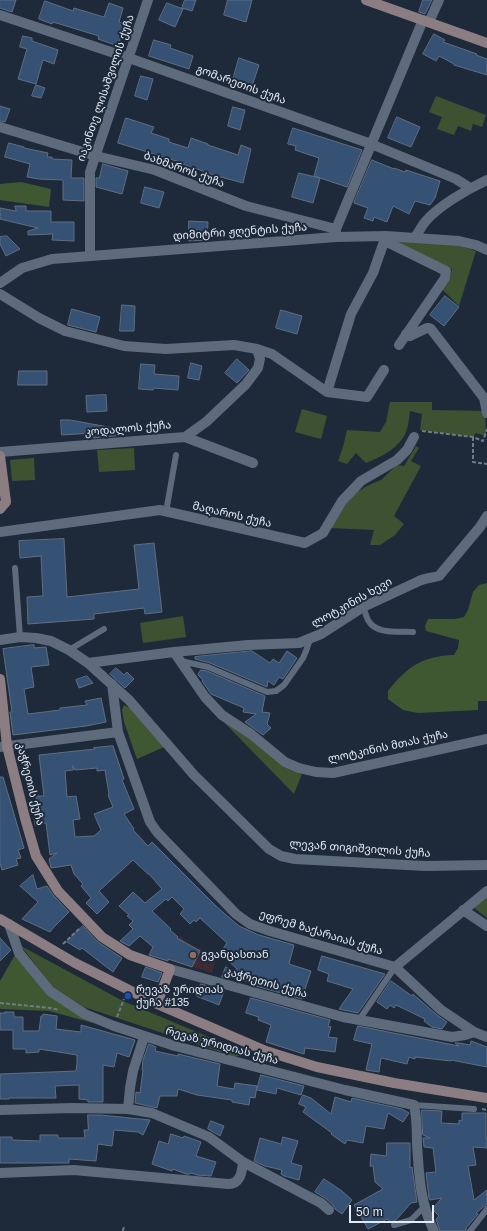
<!DOCTYPE html>
<meta charset="utf-8">
<style>
body{margin:0}
#map{position:relative;width:487px;height:1231px;overflow:hidden;background:#1e2a3a;font-family:Arial,sans-serif}
canvas{display:block}
.scale{position:absolute;left:349px;top:1205px;width:85px;height:18px;box-sizing:border-box;border:2px solid #e3ecf6;border-top:0;padding-left:5px;font-size:12px;line-height:14px;white-space:nowrap;color:#e3ecf6;-webkit-text-stroke:3px #1e2a3a;paint-order:stroke}
</style>
<div id="map">
<canvas width="487" height="1231"></canvas>
<div class="scale">50 m</div>
</div>
<script>
const g = document.querySelector('canvas').getContext('2d');
g.lineJoin = 'round';
function fillPath(path, color) { g.fillStyle = color; g.fill(path, 'evenodd'); }
function stroke(path, color, width, dash) { g.strokeStyle = color; g.lineWidth = width; g.lineCap = dash ? 'butt' : 'round'; g.setLineDash(dash || []); g.stroke(path); }
function write(font, color, halo, rows, align = 'center') {
  g.font = font + ' Arial,"Noto Sans Georgian",sans-serif'; g.lineWidth = 4; g.setLineDash([]); g.textBaseline = 'middle'; g.strokeStyle = halo; g.fillStyle = color; for (const [text, x, y, turn = 0] of rows) {
    g.save(); g.translate(x, y); g.rotate((+turn || 0) * Math.PI / 180); g.textAlign = isNaN(turn) ? turn : align; if (halo) g.strokeText(text, 0, 0); g.fillText(text, 0, 0); g.restore();
  }
}
fillPath(new Path2D(`
 M180,936L188,943L217,956L212,973L170,960L175,946L173,944Z`), '#3d2b33');
fillPath(new Path2D(`
 M436,96L486,115L482,127L473,124L471,131L458,126L454,135L437,129L442,117L429,112Z
 M397,240L455,244L476,251L459,306L442,289L450,279L452,269L396,242Z
 M390,402H432V410L485,411L486,436L476,433L473,437L420,430L422,414L410,411C409,419 408,431 403,438C394,451 380,457 366,463L356,453L347,464L338,461L343,447L347,430L380,432L386,422Z
 M302,409L327,416L321,439L295,432Z
 M416,446L419,448L411,461L421,466L394,516L404,524L395,535L380,545H370L374,530L330,528L352,495L367,486L381,480L397,465L404,466Z
 M134,448L135,470L99,472L97,450Z
 M34,458L35,480L12,481L10,460Z
 M183,616L186,637L143,643L140,623Z
 M215,713L302,774L294,794Z
 M487,893V918L473,907Z
 M21,946L123,1001L247,1053L235,1057L84,1007L53,987Z`), '#3d5230');
fillPath(new Path2D(`
 M21,182L51,189L49,207L0,200V184Z
 M487,583V701H478V710L418,713L403,710L388,699V691C407,667 422,656 454,655L458,648L459,640L426,631L425,626L428,619H455L464,617L468,610L473,592L479,585Z
 M124,705L131,709L164,747L137,759L124,722L122,710Z
 M15,955L46,994L97,1024L49,1011L0,1009V981Z`), '#405832');
const building = new Path2D(`
 M0,0H16L12,12L0,8Z
 M185,0H196L192,11L182,8Z
 M228,0H252L246,22L224,15Z
 M423,0H432L425,14L419,12Z
 M45,1L73,11L74,8L104,17L109,3L123,8L119,22L125,24L118,46L98,39L99,36L53,22L52,24L39,19Z
 M167,3L183,9L175,27L159,20Z
 M434,34L445,40L443,42L477,54L476,55L487,59V75L454,65V64L439,56L436,61L423,54Z
 M23,36L32,38V41L58,50L54,64L43,60L36,84L18,79L27,49L20,47Z
 M154,40L171,45L170,48L193,56L189,69L149,56Z
 M239,58L259,65L252,86L233,80Z
 M141,76L153,79L147,100L135,96Z
 M36,85L45,88L41,98L32,96Z
 M0,106L10,109L5,122L0,121Z
 M233,107L245,110L240,130L228,126Z
 M397,117L420,127L411,147L388,138Z
 M126,118L154,127L151,133L169,139V142L188,148L191,138L208,144V145L238,155L241,145L251,149L243,183L206,173V172L182,164L183,163L118,143Z
 M293,128L362,150L347,187L314,176L319,158L295,150L296,146L288,144Z
 M9,143L24,147V148L48,153L47,157H52V159L72,160L71,178H84V201L63,200V180L39,179L27,177L30,164L5,157Z
 M372,160L394,169V168L405,172L406,170L440,181L435,198L430,205L415,201L409,214L393,206L387,222L374,217L373,221L364,218L368,208L354,203Z
 M103,164L128,171L122,194L96,187V178H99Z
 M299,173L320,178L313,203L292,197Z
 M145,187L164,192L159,208L141,203Z
 M15,206H26V211H51V222H74V241L52,240L53,234L28,235V231L38,228L0,219V208L16,211Z
 M189,221L208,222L207,240L189,241Z
 M7,236L20,249L6,256L0,244V237Z
 M445,296L459,307L444,326L430,315Z
 M122,305L135,306L134,331H120Z
 M72,309L100,317L96,332L68,325Z
 M281,310L302,316L297,334L276,328Z
 M237,359L249,370L237,383L225,373Z
 M191,363L202,366L199,380L188,378Z
 M141,364L155,365L154,374L179,376L178,390L154,388L153,390L139,389Z
 M19,371H47V385H18Z
 M106,395L107,411L87,412L86,396Z
 M61,420H70L125,430L124,435L93,438V433L62,435Z
 M64,539L67,597L139,589L134,545L154,543L162,612L145,614L144,608L94,614V619L28,624L27,597L43,596L41,556L20,558L19,541Z
 M34,645V648L46,647L49,665L31,667L34,687L24,689L28,714L60,710V708L87,705L85,701L101,698L106,722L86,726L13,735L10,712H12L3,649Z
 M252,651L270,663L273,659L279,663L287,651L297,658L283,679L279,677L274,685L268,681L267,687L210,663L195,659V657Z
 M116,668L124,675L127,672L134,679L125,688L110,674Z
 M201,670L207,671L265,696L262,712L270,713L267,724L271,728L263,735L245,722L256,714L243,712L244,708L211,694L202,681L203,680L198,675Z
 M87,676L93,683L79,688L76,680Z
 M113,746L124,779L122,780L134,809L124,814L134,829L133,830L148,846L152,842L217,907L239,926L259,935L294,945L289,964L311,971L302,999L256,986L257,985L231,976L237,969L220,953L227,943L200,918L196,922L194,920L190,924L180,914L184,909L172,897L168,901L166,899L152,911L171,929L170,930L178,937L177,938L200,951L192,967L168,959V961L149,955L153,947L140,936L129,946L120,941L133,929L129,925L133,921L127,916L129,915L119,906L133,892L145,903L162,889L149,874H148L133,860L99,891L109,902L97,914L86,903L91,898L81,886L83,884L74,874L71,865L51,868L49,859L57,853L50,855L46,823L35,825L34,814L38,813L36,796H44L39,755L95,749L94,748ZM73,766L75,770L97,768V771L105,770L109,794L108,795L113,807L94,814L101,830L94,836L75,837L73,820L80,819L76,796L67,797L65,771L73,770Z
 M0,777H3L24,848L18,850L21,858L16,859L18,865L2,870L0,863Z
 M33,875L37,889L47,886L53,895L69,912L54,927L50,932L22,919L38,902L20,886Z
 M83,926L98,942L122,958L113,972L82,948L80,950L67,942Z
 M0,938L11,950L0,961Z
 M322,956L385,974L358,1013L339,1009L353,989L327,981L329,974L318,970Z
 M146,967L162,973L158,982L142,977Z
 M226,967L232,970L229,979L222,977Z
 M391,981L412,996L413,994L437,1015L447,1022L442,1029L432,1027L424,1021L425,1019L396,1005L394,1008L390,1005L387,1009L377,1002Z
 M201,984L224,991L219,1005L196,996Z
 M251,998L330,1020L328,1026L331,1027L328,1037L337,1038L335,1052L305,1048L304,1054L266,1042L271,1025L258,1020L259,1017L246,1013Z
 M5,1012H14V1017H23V1031H39L41,1016H43V1014L57,1016V1018L56,1029L81,1032V1025L135,1040L129,1057L117,1053L114,1067L103,1065V1102H88V1100L79,1099V1085L55,1086L56,1098H9V1099H0V1074L76,1071L77,1063V1055L39,1049V1052L26,1053V1049H13V1030H0V1013H5Z
 M358,1026L459,1046L455,1043H459L470,1045L471,1041L487,1047V1067L451,1060V1061L415,1057V1059L409,1057L407,1064L381,1058L379,1072L366,1070L372,1044L354,1040Z
 M149,1044L156,1047L155,1051L178,1056V1054L220,1064L217,1086L234,1089L235,1083L257,1086L255,1098L250,1097L249,1105L232,1102V1100L197,1095L178,1089L177,1096H160L157,1108L135,1103L136,1092L140,1093L143,1070H142L143,1060Z
 M261,1075L304,1086L301,1095L277,1088L276,1094L257,1090Z
 M303,1095L311,1098L331,1114L335,1097L351,1102L352,1098L402,1109L409,1113L403,1122L388,1113L384,1129L366,1126L363,1143L347,1140L345,1144L331,1134L332,1133L303,1112L306,1107L299,1104Z
 M422,1110L442,1111L441,1123L459,1124V1120L462,1121V1113H486V1139H487V1148L473,1147L476,1165L468,1166L474,1200L487,1190V1204L476,1213L478,1214L466,1228V1231H440L436,1219L439,1216L432,1209L442,1198L430,1200L429,1198L426,1173L436,1172L433,1148L424,1147L423,1138H430L423,1135Z
 M88,1115H101L150,1120L143,1135L138,1132L114,1130L112,1146L98,1144L96,1161L69,1159V1163H0V1137H12V1140L40,1141V1135H58V1138H85L84,1130H88Z
 M211,1121L224,1126L220,1136L208,1129Z
 M171,1134L183,1138L184,1136L201,1142L196,1156L216,1162L211,1176L197,1175L191,1173L190,1174H186L173,1169L172,1171L152,1164L159,1141L168,1144Z
 M283,1137L298,1141L291,1163L302,1166L299,1180L284,1176L281,1174L282,1170L265,1166L254,1161L260,1138L281,1144Z
 M387,1143H410V1168L412,1167L417,1202L411,1203L396,1220L391,1222L387,1219L368,1229L354,1205L383,1189L375,1182L373,1166H370L371,1154L386,1156Z
 M324,1179L342,1191L352,1200L342,1214L335,1209L333,1205L325,1198L315,1192Z`);
fillPath(building, '#355274');
stroke(building, '#606e80', 1);
stroke(new Path2D(`
 M422,431L473,437L483,441L487,429
 M473,437V462L487,464
 M63,944L80,928
 M0,1003L51,1008L59,1010
 M117,1017L124,999
 M482,1109L487,1110
 M123,1231L124,1226`), '#707b89', 2, [4, 2]);
stroke(new Path2D(`
 M166,512L176,455
 M15,568L20,637
 M363,607C365,611 366,616 368,620C376,635 399,631 413,632
 M69,650L104,629
 M181,661L208,667L267,692L276,691L284,685L303,658L306,651L310,639
 M359,1020L395,967
 M414,1105L474,1109
 M394,1225L411,1220L424,1207
 M470,1231L487,1209`), '#5d6b7d', 6);
stroke(new Path2D(`
 M0,15L129,58L371,144L456,179L470,188
 M429,22L439,0
 M0,127L96,156L155,170L246,206L336,229
 M336,235V229L423,20
 M386,236L389,243L446,271L445,278L399,345
 M415,238C418,233 421,227 425,222C438,206 468,189 487,180
 M90,256V172L148,0
 M0,283L22,268L52,259L336,237L386,236L459,241L476,245L487,250
 M0,294L39,318L65,331L124,346L166,349L234,345L257,349L272,354L327,392L367,397L384,370
 M406,334L410,336L412,335L427,328H429L431,329L484,398L487,413
 M327,392L351,314L373,273L386,236
 M185,437L206,422L246,384L258,368L260,359L257,349
 M0,452L185,437L253,463
 M0,532L160,510L305,543L323,533L342,501L361,481L397,460L407,450L414,437
 M0,640L20,637L36,638L51,641L69,650L88,663L129,700L194,775L269,849L281,856L295,859L425,866L487,865
 M174,652L205,697L222,715L251,734L285,762L299,768L316,772L333,773L487,739
 M88,663L174,652L248,645L299,643L321,634L363,607L417,582C424,578 431,578 439,576L480,527L487,516
 M112,684L118,732L150,822L157,832L236,914L250,924L270,931L395,967L441,1010L474,1032L487,1037
 M0,747L118,732
 M463,910L487,926
 M9,924L19,953L50,991L85,1014L114,1026L175,1046L345,1090L414,1105C417,1118 417,1131 417,1144C419,1174 420,1204 434,1231
 M395,967L487,891
 M170,969L343,1017L452,1037L465,1035L474,1032
 M128,1109L130,1088L133,1071L144,1037
 M0,1110L72,1108L128,1109L152,1113L209,1137L243,1162L321,1203L329,1210
 M0,1173L74,1170L228,1184C240,1184 242,1173 243,1162`), '#5d6b7d', 10);
stroke(new Path2D(`
 M366,0L487,43
 M0,456L6,502L0,509
 M0,679L7,746L25,818L36,856L58,891L102,937L130,955L170,969L157,1004
 M0,919L75,963L157,1004L266,1051L317,1067L394,1083L487,1098`), '#8c7d82', 10);
for (const [x, y, r, color] of [
 [193,955,4,"#8d6e63"],
 [128,996,4,"#1a4fb4"]
]) { const dot = new Path2D(); dot.arc(x, y, r, 0, 2 * Math.PI); g.fillStyle = color; g.fill(dot); stroke(dot, '#1e2a3a', 1.5); }
write('11px', '#e3ecf6', '#1e2a3a', [
 ["გომარეთის ქუჩა",241,85,20],
 ["იაკინთე ლისაშვილის ქუჩა",106,88,-71],
 ["ბახმაროს ქუჩა",184,170,20],
 ["დიმიტრი ჟღენტის ქუჩა",240,232,-4],
 ["კოდალოს ქუჩა",128,429,-5],
 ["მაღაროს ქუჩა",232,515,13],
 ["ლოტკინის ხევი",352,603,-29],
 ["ლოტკინის მთას ქუჩა",388,747,-12],
 ["კაჭრეთის ქუჩა",30,784,76],
 ["ლევან თიგიშვილის ქუჩა",360,849,4],
 ["ეფრემ ზაქარაიას ქუჩა",321,933,17],
 ["კაჭრეთის ქუჩა",266,983,16],
 ["რევაზ ურიდიას ქუჩა",222,1046,15]
]);
write('11px', '#e3ecf6', '#1e2a3a', [
 ["გვანცასთან",201,955],
 ["რევაზ ურიდიას",136,990],
 ["ქუჩა #135",136,1003]
], 'left');
</script>
